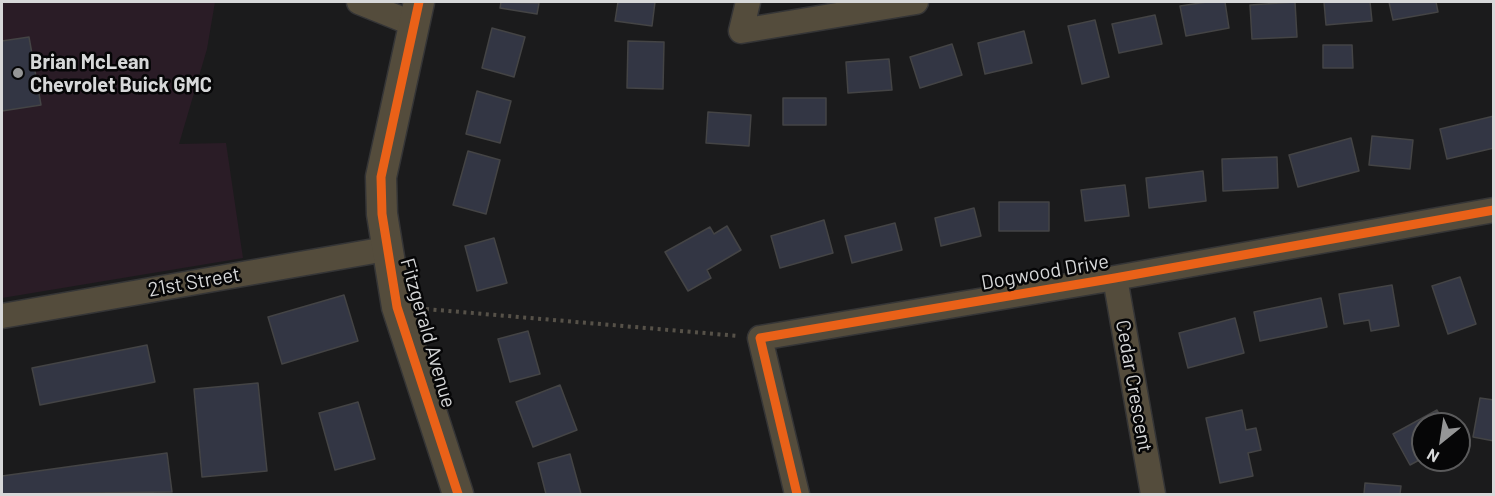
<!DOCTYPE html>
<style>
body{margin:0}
#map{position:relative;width:1495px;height:496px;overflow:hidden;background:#1b1b1c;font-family:Barlow,sans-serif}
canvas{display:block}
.frame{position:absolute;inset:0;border:3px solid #d7d8d9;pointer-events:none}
.north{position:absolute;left:1411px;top:412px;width:60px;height:60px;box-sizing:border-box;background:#060607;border:2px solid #5a5a5b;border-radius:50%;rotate:210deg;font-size:16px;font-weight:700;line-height:24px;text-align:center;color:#d7d8d9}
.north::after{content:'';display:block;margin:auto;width:21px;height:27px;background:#959697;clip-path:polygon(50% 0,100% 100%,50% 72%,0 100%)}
</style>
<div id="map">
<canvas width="1495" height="496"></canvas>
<div class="frame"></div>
<div class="north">N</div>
</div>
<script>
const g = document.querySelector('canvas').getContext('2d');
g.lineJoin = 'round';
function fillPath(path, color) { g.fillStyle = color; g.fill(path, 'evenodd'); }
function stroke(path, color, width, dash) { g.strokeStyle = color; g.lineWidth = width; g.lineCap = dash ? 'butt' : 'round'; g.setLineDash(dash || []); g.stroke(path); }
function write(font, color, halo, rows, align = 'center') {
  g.font = font + ' Barlow,sans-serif'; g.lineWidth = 5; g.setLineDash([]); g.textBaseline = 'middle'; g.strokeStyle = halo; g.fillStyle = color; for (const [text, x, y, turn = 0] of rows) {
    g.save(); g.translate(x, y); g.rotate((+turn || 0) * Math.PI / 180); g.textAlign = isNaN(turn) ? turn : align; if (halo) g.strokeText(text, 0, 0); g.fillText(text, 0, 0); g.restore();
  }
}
fillPath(new Path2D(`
 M2,2H215L207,49L179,144L226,143L243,258L2,298Z`), '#2a1c26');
const building = new Path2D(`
 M501,2L539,3L537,14L500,8Z
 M618,2H655L652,26L615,21Z
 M1207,2H1225L1229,28L1186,36L1180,6Z
 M1295,2L1297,37L1252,39L1250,5Z
 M1324,2H1370L1372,21L1326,25Z
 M1389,2H1436L1438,12L1393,20Z
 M1155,15L1162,44L1119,53L1112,24Z
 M1095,20L1109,77L1082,84L1068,26Z
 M492,28L525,37L514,77L482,68Z
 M1024,31L1032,63L985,74L978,43Z
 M29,37L41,105L2,111V41Z
 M628,41L664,42L663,89L627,88Z
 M952,44L962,75L920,88L910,57Z
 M1323,45H1352L1353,68H1323Z
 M889,59L892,90L848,93L846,62Z
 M477,91L511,101L500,143L466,134Z
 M783,98H826V125H783Z
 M708,112L751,115L749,146L706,143Z
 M1494,116V148L1447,159L1440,129Z
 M1372,136L1413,140L1410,169L1369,165Z
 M1351,138L1359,171L1298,187L1289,155Z
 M468,151L500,160L486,214L453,205Z
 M1277,157L1278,188L1223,191L1222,159Z
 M1203,171L1206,201L1149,208L1146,178Z
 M1125,185L1129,216L1085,221L1081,190Z
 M999,202H1049V231H999Z
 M974,208L981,236L941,246L935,218Z
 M824,220L833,253L780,268L771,236Z
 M895,223L902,250L852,263L845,236Z
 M727,226L741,250L707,270L711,278L688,291L665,252L710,227L714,234Z
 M494,238L507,283L477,291L465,246Z
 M1460,277L1476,324L1448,334L1432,286Z
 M1392,285L1399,326L1371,331L1369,320L1344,324L1339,294Z
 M344,295L358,341L282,364L268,317Z
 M1321,298L1327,327L1260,341L1254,312Z
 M1235,318L1244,353L1188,368L1179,333Z
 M528,331L540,374L510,382L498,339Z
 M147,345L155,382L40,405L32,368Z
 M258,383L267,471L202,477L194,389Z
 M560,385L577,430L533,447L516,402Z
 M1480,398L1494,400V441L1473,437Z
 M358,402L375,459L335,470L319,413Z
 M1242,410L1246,430L1256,428L1261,450L1248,453L1253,476L1220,483L1206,418Z
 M1437,410L1445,424H1423V458L1410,465L1393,434Z
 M167,453L172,492L2,494V476Z
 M570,454L581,494H546L538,463Z
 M1365,483L1401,486L1400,494H1364Z`);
fillPath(building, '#333644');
stroke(building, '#444445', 1.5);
const minor = new Path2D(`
 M359,2L414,24
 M748,2L741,31L916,2
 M1115,278L1153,494
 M2,316L386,249
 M797,494L760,338L1115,278L1494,210`);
const tertiary = new Path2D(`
 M419,2L381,177L382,214L397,307L458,494`);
stroke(minor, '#353536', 27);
stroke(tertiary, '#353536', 33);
stroke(new Path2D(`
 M426,309L739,336`), '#565148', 4, [3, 4.5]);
stroke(minor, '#544c3c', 24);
stroke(tertiary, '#544c3c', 30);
stroke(new Path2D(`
 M419,2L381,177L382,214L397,307L458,494
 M797,494L760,338L1115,278L1494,210`), '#ea6118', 9);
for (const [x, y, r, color] of [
 [18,73,6,"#959697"]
]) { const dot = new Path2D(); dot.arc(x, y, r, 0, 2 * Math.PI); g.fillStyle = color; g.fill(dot); stroke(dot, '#060607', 2); }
write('bold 20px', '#d7d8d9', '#060607', [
 ["Brian McLean",30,62],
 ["Chevrolet Buick GMC",30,85]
], 'left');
write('20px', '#d7d8d9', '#060607', [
 ["Dogwood Drive",1045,272,-10],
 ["21st Street",194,282,-10],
 ["Fitzgerald Avenue",428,333,74],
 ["Cedar Crescent",1134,386,80]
]);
</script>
